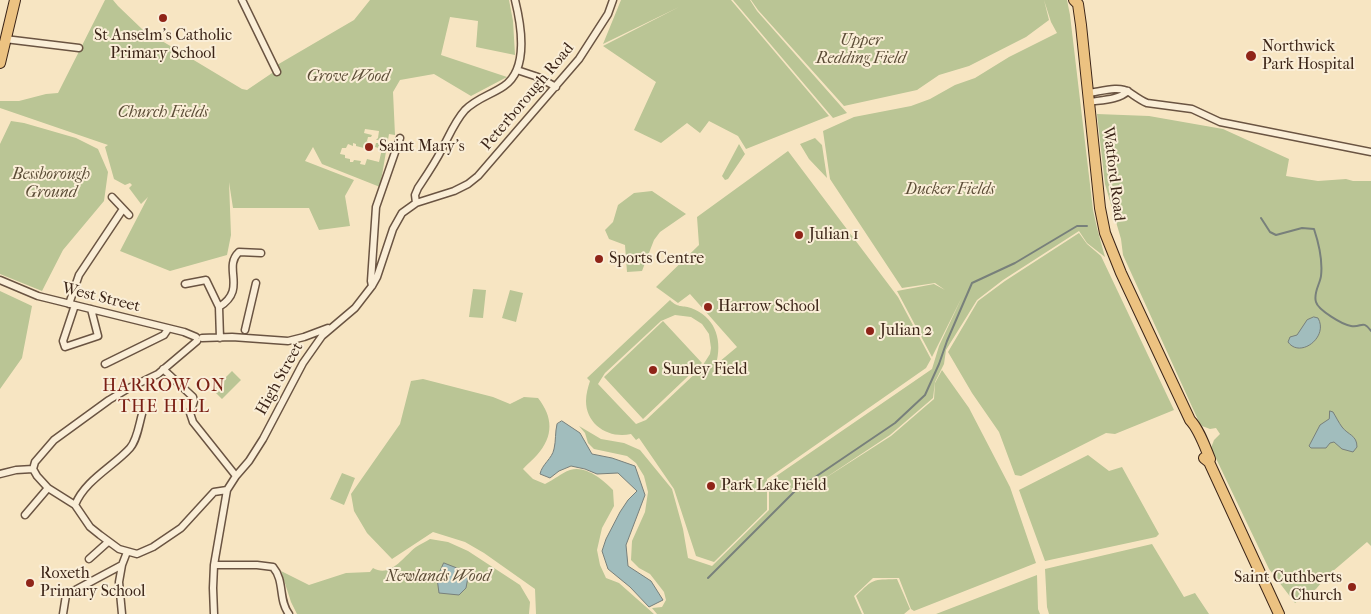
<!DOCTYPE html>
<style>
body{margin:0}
canvas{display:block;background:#f7e5c2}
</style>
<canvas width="1371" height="614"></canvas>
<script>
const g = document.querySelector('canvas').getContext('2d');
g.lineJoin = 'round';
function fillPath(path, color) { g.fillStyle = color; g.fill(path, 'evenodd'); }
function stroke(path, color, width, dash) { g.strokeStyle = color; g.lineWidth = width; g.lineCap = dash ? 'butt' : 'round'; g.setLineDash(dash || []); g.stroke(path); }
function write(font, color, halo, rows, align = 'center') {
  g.font = font + ' "IM FELL French Canon",serif'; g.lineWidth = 4; g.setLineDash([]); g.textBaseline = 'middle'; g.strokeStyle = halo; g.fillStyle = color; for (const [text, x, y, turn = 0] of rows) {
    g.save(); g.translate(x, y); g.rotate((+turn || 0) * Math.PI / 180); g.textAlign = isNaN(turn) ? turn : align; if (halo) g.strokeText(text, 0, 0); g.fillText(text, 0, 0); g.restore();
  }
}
fillPath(new Path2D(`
 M105,0H113L118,6L142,29L242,89L247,90L278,69L277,65L354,20L370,0H509L513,21L515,55L476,47L478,21L450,17L441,55L507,77L471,96L434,74L400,80L393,92L395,135L389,134L380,187L322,164L313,147L305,161L354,180L345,196L350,226L319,230L309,208H233L229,182L231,235L227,255L170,271L120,251L148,197L141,204L129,188L132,185L130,183L125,185L114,179L105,147L108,145L0,108V101H19L46,94L58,93ZM365,129L379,131L378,138L376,140H378V143H376L375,147L382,149L379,162L367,159L365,165L360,164L361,161L354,160L353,162H350V159L345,158V155L340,154L342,148H346L348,144L353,146V143L356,144V146L364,148V145L369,146L370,142L367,141L368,137H371L372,135L364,133Z
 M621,0H731L829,116L746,149L738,136L709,121L700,133L687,123L661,143L634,130L656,82L603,46L679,7L603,44Z
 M733,0H750L757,11L847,113L833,118Z
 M751,0H1044L1049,20L1026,37L969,66L939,75L917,90L844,106L758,10Z
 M1044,0H1067L1070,15L1093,210L1097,228L1105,257L1087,243L1079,231L1003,280L977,300L946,350L944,364L935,382L933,398L890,435L816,484L891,436L934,399L935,383L942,370L969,408L1010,487L1036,563L914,611L911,609L899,578H873L854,596L862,614H657L652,608L662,607L666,600L664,592L650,574L639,568L631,560L632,541L645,512L648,492L644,476L636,463L627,456L594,449L588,443L585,433L579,426L601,439L624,443L640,450L672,489L683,529L688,558L712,566L769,510V481L932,369L939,346L962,297L932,357L897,291L934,284L945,290L935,283L902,288L830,179L823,131L854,117L911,106L930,99L955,85L975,78L1009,57L1057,33L1051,22Z
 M1097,114L1149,116L1223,129L1289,159L1286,176L1318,181L1346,179L1353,181H1371V546L1367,542L1326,577L1316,589L1295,603L1269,569L1211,448L1214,440L1220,434L1216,428L1210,429L1202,426L1199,422L1123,255L1121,239L1105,184Z
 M11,121L24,123L76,138L98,149L108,172L104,201L63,250L42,291L0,274V144Z
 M815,138L822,145L827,178L809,159L800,144Z
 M739,144L745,154L728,179L725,180L722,176Z
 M788,151L898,297L931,359L926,368L767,479V510L714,562L696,556L674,489L639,438L636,440L631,434C609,439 586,425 586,401C586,394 588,387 590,381L587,378L670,300C678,308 681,305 691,308C714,316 722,338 717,360L719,362L737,347L690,294L678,303L656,287L699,245L697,217ZM675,315L691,317L702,324L709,334L711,348L710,354L701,368L646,420L636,424L598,384L605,373L661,321Z
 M652,191L686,214L660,232L654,240L642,271L627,272L625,245L609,239L605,230L613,222L618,205L634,193Z
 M1079,233L1087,244L1101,256L1174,410L1115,434L1106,433L1021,476L1015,475L999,432L972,393L948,352L978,301L1005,281Z
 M473,289L486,290L483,318L469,317Z
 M510,290L523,293L516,322L502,318Z
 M0,291L32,306L22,358L0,389Z
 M663,321L702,363L643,419L604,377Z
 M232,371L241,380L222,399L213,390Z
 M423,379L493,397L510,404L524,397L538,398C553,417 554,436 537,455C533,460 527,464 523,469L533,479L545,484C554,480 561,473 570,470C586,465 603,480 613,490L614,506L602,528L597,550L600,565L606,578L619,583L654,614H536L535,589L484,553L465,542L433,532L392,559L367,533L354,511L351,494L400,424L411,381Z
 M1088,455L1109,471L1122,467L1159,534L1156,537L1045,561L1019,490Z
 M342,473L355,478L344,505L330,499Z
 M430,539L448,542L468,551L520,585L530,602L529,614H297L291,602L281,571L309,585L346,573L370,572L373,568C391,578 403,557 416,547C420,544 426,542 430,539Z
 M1152,544L1184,597L1195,593L1209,614H1049L1047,607L1045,569Z
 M1037,575L1038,609L1040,614H936Z
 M897,579L910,609L904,614H864L856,596C874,578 872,580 897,579Z`), '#bac595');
const water = new Path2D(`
 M1314,317L1318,318C1329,337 1300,359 1288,342L1290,337L1297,335L1307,320Z
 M1330,411L1333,412C1336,417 1339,423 1342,427C1348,435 1357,435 1357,447L1353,452L1342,449L1334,442L1330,443L1326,448H1311L1309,446L1320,425L1329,419Z
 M562,421L580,433L592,454L612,458L635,466L645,495L626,545L628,566L651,581L663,600L649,607L630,587L608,569L602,551L606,539L620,512L628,500L637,491L618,473L597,474L585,469L571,466L559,471L550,478L540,474C542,464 552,459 554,449C556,441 555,432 557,424Z
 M444,563L462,570L468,577L466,588L459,595L439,593L437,578Z`);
fillPath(water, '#a1bdbd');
stroke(water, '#78807b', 1);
stroke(new Path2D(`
 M1261,218L1270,232L1276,235L1302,228L1314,229C1319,244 1323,259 1321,276C1320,284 1313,293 1316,302C1318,310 1343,325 1351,326C1362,328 1362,319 1371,331
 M708,578L796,490L895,423L925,395L939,364L947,341L972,283L1015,263L1077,226H1087`), '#78807b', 2);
const minor = new Path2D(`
 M242,0L277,72
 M5,39L79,48
 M517,70L538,77L556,87
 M1088,93C1099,92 1119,85 1129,92C1135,96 1140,100 1147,103L1192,109L1220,122L1371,152
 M1089,102C1101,100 1119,100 1128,91
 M112,197L129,215
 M416,203L415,195L418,188C426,176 435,163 442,149C449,136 455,121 465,110C477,98 491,95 504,86C529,69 521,24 515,0
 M0,280L38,296L184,332L196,337
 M185,284L206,280L219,307
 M372,286L371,281L376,207L400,138
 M69,304L79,275L123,209
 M75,305L63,341L65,347L98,336L91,309
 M245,330L256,283
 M202,338L232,337L288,341L304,337L328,328
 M220,338L219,307C248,289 222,268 239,252L261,253
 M105,364L164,335L168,329
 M163,369L193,397L194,401L190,413L193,422L236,476
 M33,469L37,476L48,488L75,505L90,527L100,535L119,549L137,554L153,547L181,528L214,492L227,490
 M33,469L35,462L54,440L109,400L129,388L158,374L197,341
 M0,474L16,470L33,469
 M75,505C85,480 114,466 130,448C137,440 139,425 142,414
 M25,515L48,488
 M89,559L108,542
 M214,565H257L273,567C285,581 278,600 289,614
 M63,614L66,595L122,565L127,552
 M122,614L119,582L122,565
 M214,614L213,588L214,565L227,490L236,476L249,461L263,439L303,363L322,336L355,308L372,286L377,277L393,229L402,213L416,203L454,191L468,184L478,176L579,59L608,14L613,0`);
const primary = new Path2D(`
 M1074,0L1078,4L1081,25L1100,208L1105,233L1121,273L1190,420C1199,429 1205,447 1210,459L1209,462
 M0,63L15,0
 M1204,458L1209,462L1279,614`);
stroke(minor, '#6a5442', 9);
stroke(primary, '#3b2417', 12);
stroke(minor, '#faeed7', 6);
stroke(primary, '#ecc281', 10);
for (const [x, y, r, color] of [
 [163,18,5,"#8f2418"],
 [1251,56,6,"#8f2418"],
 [369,147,5,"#8f2418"],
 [799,235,5,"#8f2418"],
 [599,259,5,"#8f2418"],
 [708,307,5,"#8f2418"],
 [870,331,5,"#8f2418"],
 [653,370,5,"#8f2418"],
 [711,486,5,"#8f2418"],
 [30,583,5,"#8f2418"],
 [1352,587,5,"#8f2418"]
]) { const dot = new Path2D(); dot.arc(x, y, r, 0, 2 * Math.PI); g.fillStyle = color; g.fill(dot); stroke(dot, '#faeed7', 2); }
write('16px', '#3b2417', '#faeed7', [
 ["St Anselm's Catholic",163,36,"center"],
 ["Primary School",163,54,"center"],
 ["Northwick",1262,47],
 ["Park Hospital",1262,65],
 ["Saint Mary's",379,147],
 ["Julian 1",809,235],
 ["Sports Centre",609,259],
 ["Harrow School",718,307],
 ["Julian 2",880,331],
 ["Sunley Field",663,370],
 ["Park Lake Field",721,486],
 ["Roxeth",40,574],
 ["Primary School",40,592],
 ["Saint Cuthberts",1342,578,"right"],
 ["Church",1342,596,"right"]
], 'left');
write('italic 16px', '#5b4c36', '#faeed7', [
 ["Upper",861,41],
 ["Redding Field",861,59],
 ["Grove Wood",348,77],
 ["Church Fields",163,113],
 ["Bessborough",51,175],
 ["Ground",51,193],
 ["Ducker Fields",950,190],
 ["Newlands Wood",438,577]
]);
write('16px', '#3b2417', '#faeed7', [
 ["Peterborough Road",528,97,-50],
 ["Watford Road",1113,174,83],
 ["West Street",101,298,14],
 ["High Street",280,379,-61]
]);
g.letterSpacing = '1px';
write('18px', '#7a1f14', '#faeed7', [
 ["HARROW ON",164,387],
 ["THE HILL",164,408]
]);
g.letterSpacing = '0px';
</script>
